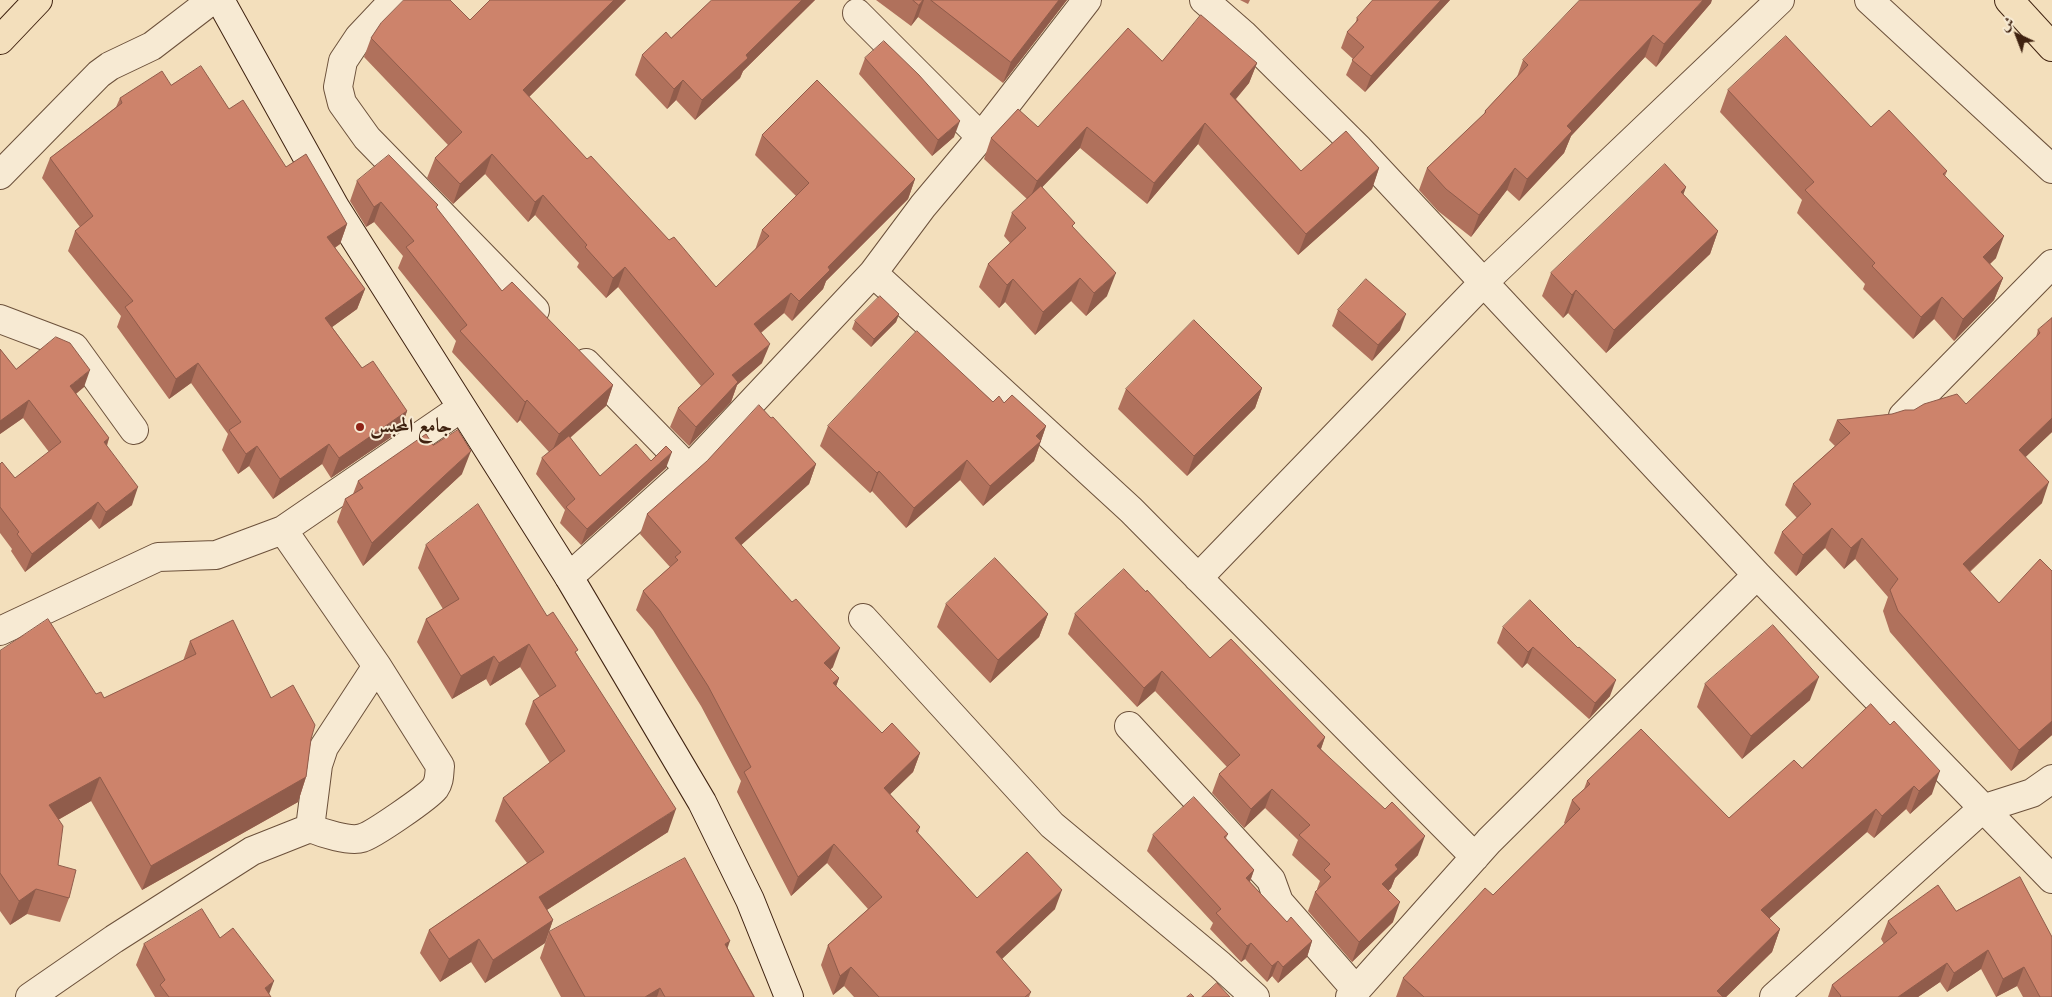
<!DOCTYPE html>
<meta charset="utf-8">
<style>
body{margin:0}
#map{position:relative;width:2052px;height:997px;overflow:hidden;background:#f3dfbc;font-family:"Gentium Book Plus",Amiri,serif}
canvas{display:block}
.north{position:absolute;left:1992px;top:10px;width:50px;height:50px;-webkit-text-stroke:4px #f7ead3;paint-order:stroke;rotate:317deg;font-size:14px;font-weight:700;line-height:20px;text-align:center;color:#3f2210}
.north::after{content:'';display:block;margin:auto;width:18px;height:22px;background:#3f2210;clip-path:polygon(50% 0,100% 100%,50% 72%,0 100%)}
</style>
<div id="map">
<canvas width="2052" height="997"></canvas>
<div class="north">ش</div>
</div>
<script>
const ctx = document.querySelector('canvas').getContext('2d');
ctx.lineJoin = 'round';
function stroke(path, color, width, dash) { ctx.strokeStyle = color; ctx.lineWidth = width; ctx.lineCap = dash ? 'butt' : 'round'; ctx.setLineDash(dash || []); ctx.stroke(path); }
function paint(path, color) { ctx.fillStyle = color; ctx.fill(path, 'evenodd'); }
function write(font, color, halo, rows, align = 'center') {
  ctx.font = font + ' "Gentium Book Plus",Amiri,serif'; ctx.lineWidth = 4; ctx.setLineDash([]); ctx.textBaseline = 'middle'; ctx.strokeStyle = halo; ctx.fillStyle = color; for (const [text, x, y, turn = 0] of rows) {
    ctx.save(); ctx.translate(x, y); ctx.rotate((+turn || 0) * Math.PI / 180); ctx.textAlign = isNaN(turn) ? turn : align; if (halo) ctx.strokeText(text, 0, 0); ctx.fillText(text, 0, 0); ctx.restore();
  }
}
const street = new Path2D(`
 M394,0L359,37L343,61L338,87L342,103L367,138L535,310
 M1204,0L1243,34L1359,149L1757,575L2052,879
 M1869,0L2052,169
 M857,13L981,137
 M0,175L99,74L110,66L152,46L212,0
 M873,273L1131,510L1475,857
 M0,319L74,347L134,430
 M586,363L689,469
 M1903,416L2052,264
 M569,577L689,469L873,273L923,206L981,137L1087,0
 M1198,578L1484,282L1780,0
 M863,618L1052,825L1220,965L1255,997
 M0,631L158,557L216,555L283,530
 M1129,726L1271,880L1279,902L1356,990
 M310,828C322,833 350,842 362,838C373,835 428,797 435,788C440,781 439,774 440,766L377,666
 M30,997L114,939L252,851L310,828L318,765L324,747L377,666L283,530L461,408
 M1350,997L1489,841L1757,575
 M1774,997L1982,809L2032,793L2052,779`);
const secondary = new Path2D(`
 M220,0L335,207L569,577L702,802L750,900L789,997`);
const highway = new Path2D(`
 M2009,0L2052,47
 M0,40L38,0`);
stroke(street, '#6c513b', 30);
stroke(secondary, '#3f2210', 30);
stroke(highway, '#3f2210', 30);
stroke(street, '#f7ead3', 28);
stroke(secondary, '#f7ead3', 28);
stroke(highway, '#f3dfbc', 28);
paint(new Path2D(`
 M626,0L529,97L587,159L716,287L755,250L762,230L796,196L755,155L762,135L915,179L908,199L826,281L823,289L792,321L784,313L761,333L762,363L737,385L731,402L689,446L670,427L678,408L701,386L618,287L606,298L577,267L579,263L535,215L528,222L485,174L453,204L427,178L435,158L448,145L364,57L371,38L470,20Z
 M712,0H815L743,71L740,78L695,120L676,100L667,109L635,75L642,55L671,38Z
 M876,0H1067L1003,83L918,17L911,26Z
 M1240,0H1250L1248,4Z
 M1373,0H1450L1365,92L1346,75L1353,59L1341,48L1347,32L1355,24L1357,18Z
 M1711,3L1656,67L1645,57L1571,136L1564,153L1519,201L1507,190L1471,237L1438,211L1419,190L1427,168L1484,114L1485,111L1517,77L1523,60Z
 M865,58L954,137L932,156L859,74Z
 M1162,61L1257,63L1249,83L1236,99L1301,171L1379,168L1372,189L1298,255L1198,144L1147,204L1080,148L1042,187L1074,228L1107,296L1086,316L1071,301L1035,335L1005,302L999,308L979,287L988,264L1010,243L1004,236L1012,213L1027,199L984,159L991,138L1038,127Z
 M171,85L229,109L286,167L347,224L340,244L335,248L365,289L357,309L332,327L362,368L407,411L400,431L331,478L322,464L273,499L249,466L238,474L222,450L228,434L191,383L169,399L117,327L121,316L68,251L75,231L80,227L42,178L50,158L116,107L120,98Z
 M1728,90L1871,127L1947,171L1945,176L1996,258L1990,264L2003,278L1994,300L1954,341L1934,319L1913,339L1863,289L1865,284L1797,213L1802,200L1720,112Z
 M357,181L438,205L436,208L502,291L613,385L606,406L570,438L600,476L651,461L666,468L581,545L560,523L565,510L536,474L542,458L549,452L520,420L517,423L452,352L456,341L398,268L403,256L374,222L366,227L350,201Z
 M1686,187L1683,194L1718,231L1710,254L1606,353L1568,313L1563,318L1542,296L1551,273Z
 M1338,310L1400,330L1372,361L1332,326Z
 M899,314L896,322L871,347L852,329L855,321Z
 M2052,318V432L2025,457L2042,503L1970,572L1999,603L2052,571V735L2011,771L1890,632L1883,611L1888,597L1855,559L1844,569L1825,548L1796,576L1774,553L1782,532L1797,518L1785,505L1793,484L1835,446L1829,440L1837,420L1892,414L1914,410L1966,404L2036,337L2038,330Z
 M0,349L16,369L84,387L76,394L109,438L107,446L132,505L99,529L91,519L25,572L11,551L12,549L0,533V464L15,478L49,452L23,418L0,434Z
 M1262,388L1255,408L1187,476L1118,409L1126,389Z
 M993,402L1004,403L1046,426L1034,461L983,506L960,480L906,528L872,491L870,493L820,446L828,426Z
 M433,445L462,474L363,566L337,522L345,499L353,494L358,481Z
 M816,464L809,484L741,545L833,667L830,670L839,678L836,686L882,733L920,753L913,772L890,794L920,827L918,833L977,898L1055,909L1002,959L1031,992L1029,997H854L844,986L833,995L821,965L828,945L868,909L827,863L791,896L737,792L741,781L701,706L653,630L636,610L643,591L670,567L640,534L647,514Z
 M426,545L547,616L577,654L668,832L547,910L553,920L545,943L485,983L471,962L440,982L420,953L429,930L527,863L495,821L503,798L550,763L525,724L533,701L540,697L520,667L490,686L486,679L452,699L417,642L426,619L443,609L418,568Z
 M1146,592L1210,658L1325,737L1321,749L1418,855L1395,878L1391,888L1388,891L1393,922L1352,962L1308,911L1315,892L1317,890V889L1320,881L1292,855L1298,840L1265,808L1244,828L1212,793L1219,774L1227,767L1155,691L1137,707L1068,634L1075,614Z
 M946,604L1048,614L1039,637L990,683L937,627Z
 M1503,627L1610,696L1589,719L1527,663L1522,668L1497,643Z
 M190,641L271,698L311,739L306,777L298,802L142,890L91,801L58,820V865L69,898L60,922L27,914L10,925L0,911V651L104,698L183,661Z
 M1705,684L1810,700L1742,759L1697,707Z
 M1871,704L1932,794L1910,814L1906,809L1874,838L1867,832L1769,918L1780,929L1772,952L1726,997H1396L1403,978L1493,895L1565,824L1564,823L1572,800L1584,789L1587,781L1729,818L1802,768Z
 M1228,834L1226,838L1254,870L1250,882L1287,922L1312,941L1307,957L1278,983L1272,976L1267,982L1245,959L1241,962L1210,929L1213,923L1147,851L1153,835Z
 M2020,877L2052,997H2023L2017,986L1996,997L1981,969L1947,992L1940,982L1918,997H1828L1832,985L1884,944L1881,939L1888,921L1956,911Z
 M549,932L728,949L755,997H561L540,958Z
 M220,938L271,997H155L136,965L144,944Z`), '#b0715c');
paint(new Path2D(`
 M614,0H626L516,110L523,90Z
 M802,0H815L743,71L740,78L695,120L702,100L746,55Z
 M923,0H924L918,17L911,26L919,5Z
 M1059,0H1067L1003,83L1011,62Z
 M1441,0H1450L1365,92L1371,76Z
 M1703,0H1712L1711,3L1656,67L1664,44Z
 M1653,35L1645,57L1571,136L1564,153L1519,201L1527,179L1567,126Z
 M1257,63L1249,83L1223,114L1230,94Z
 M683,80L676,100L667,109L674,89Z
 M960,121L954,137L932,156L938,140Z
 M1205,123L1198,144L1147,204L1154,183Z
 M1087,127L1080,148L1029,201L1037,181Z
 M492,154L485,174L453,204L460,184Z
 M1379,168L1372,189L1298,255L1306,234Z
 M1515,168L1507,190L1471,237L1479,215Z
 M915,179L908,199L826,281L823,289L792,321L799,301L828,267Z
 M1686,187L1678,210L1681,192Z
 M543,195L535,215L528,222L535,202Z
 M381,202L374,222L366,227L374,207Z
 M347,224L340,244L320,257L327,237Z
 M1718,231L1710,254L1606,353L1614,330Z
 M2004,236L1996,258L1974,279L1983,257Z
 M625,267L618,287L606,298L613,278Z
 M1116,273L1107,296L1086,316L1094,293Z
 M1080,278L1071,301L1035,335L1043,312Z
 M2003,278L1994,300L1954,341L1963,319Z
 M1013,279L1005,302L999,308L1007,285Z
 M365,289L357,309L317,338L325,318Z
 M1576,290L1568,313L1563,318L1572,295Z
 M791,293L784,313L747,344L754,324Z
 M1942,297L1934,319L1913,339L1921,317Z
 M899,314L896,322L871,347L874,339Z
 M1406,314L1400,330L1372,361L1378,345Z
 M770,344L762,363L737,385L731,402L689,446L696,427L732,375Z
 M198,363L191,383L169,399L176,379Z
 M90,370L84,387L64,403L70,386Z
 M613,385L606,406L551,454L559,434Z
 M1262,388L1255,408L1187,476L1194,456Z
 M29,400L23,418L0,434V421Z
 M527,400L520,420L517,423L525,402Z
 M407,411L400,431L331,478L339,458Z
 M2052,418V432L2011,471L2019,450Z
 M1046,426L1034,461L983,506L990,486L1036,436Z
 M109,438L103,455L104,442Z
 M329,444L322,464L273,499L280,479Z
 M257,446L249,466L238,474L246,454Z
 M471,451L462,474L363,566L372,543Z
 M672,452L666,468L581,545L587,529Z
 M967,460L960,480L906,528L914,508Z
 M816,464L809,484L728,557L735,538Z
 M879,471L872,491L870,493L877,473Z
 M2049,482L2042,503L1955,585L1963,564Z
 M138,487L132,505L99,529L106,512Z
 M98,502L91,519L25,572L32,554Z
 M1832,528L1825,548L1796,576L1803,555Z
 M1862,538L1855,559L1844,569L1851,548Z
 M1048,614L1039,637L990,683L998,660Z
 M529,644L520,667L490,686L499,663Z
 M1533,647L1527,663L1522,668L1528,652Z
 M840,648L833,667L817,682L824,663Z
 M494,656L486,679L452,699L461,676Z
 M1162,671L1155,691L1137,707L1144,688Z
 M1819,677L1810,700L1742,759L1751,736Z
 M839,678L832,698L833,683Z
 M1616,680L1610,696L1589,719L1595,703Z
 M2052,721V735L2011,771L2019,750Z
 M1325,737L1318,757L1317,746Z
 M920,753L913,772L877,807L884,788Z
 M1940,771L1932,794L1910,814L1919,791Z
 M100,777L91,801L40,830L49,805Z
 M306,777L298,802L142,890L151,866Z
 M1914,786L1906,809L1874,838L1882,816Z
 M1272,789L1265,808L1244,828L1251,809Z
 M676,809L668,832L531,920L539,897Z
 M1876,809L1867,832L1753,933L1761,910Z
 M1425,836L1418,855L1395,878L1391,888L1375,904L1382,884L1395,865Z
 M834,844L827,863L791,896L798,877Z
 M1254,870L1248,886L1246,878Z
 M36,889L27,914L10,925L19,901Z
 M1062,890L1055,909L989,971L996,952Z
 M1400,902L1393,922L1352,962L1359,942Z
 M553,920L545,943L485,983L493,960Z
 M1780,929L1772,952L1726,997H1715L1717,991Z
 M479,939L471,962L440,982L449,959Z
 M730,941L721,967L725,944Z
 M1312,941L1307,957L1278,983L1283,967Z
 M1251,943L1245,959L1241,962L1247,946Z
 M1988,950L1981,969L1947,992L1954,973Z
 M1278,961L1272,976L1267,982L1272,966Z
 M1947,963L1940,982L1918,997H1898Z
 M851,967L844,986L833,995L840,976Z
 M2024,967L2017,986L1996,997L2003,979Z
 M274,981L268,997L265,988Z
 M660,988L657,997H645Z`), '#905c4b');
const building = new Path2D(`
 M404,0H450L470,20L490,0H614L523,90L587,159L591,156L669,240L674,237L716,287L769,236L762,230L809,183L762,135L817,80L915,179L828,267L830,270L799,301L791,293L754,324L770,344L732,375L738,382L696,427L678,408L714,374L625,267L613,278L585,247L587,245L543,195L535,202L492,154L460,184L435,158L462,132L371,38L381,23Z
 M712,0H802L746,55L748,58L702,100L683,80L674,89L642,55L666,32L671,38Z
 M913,0H923L919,5Z
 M931,0H1059L1011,62Z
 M1373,0H1441L1371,76L1352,60L1364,47L1347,32L1358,20L1357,18Z
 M1580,0H1703L1664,44L1653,35L1567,126L1572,131L1527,179L1515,168L1479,215L1446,189L1427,168L1486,112L1485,111L1528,65L1523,60Z
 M1201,15L1257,63L1230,94L1301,171L1346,131L1379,168L1306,234L1205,123L1154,183L1087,127L1037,181L991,138L1018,109L1038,127L1128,28L1162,61Z
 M1786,36L1871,127L1889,110L1947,171L1943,174L2004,236L1983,257L2003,278L1963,319L1942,297L1921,317L1872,266L1875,263L1805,190L1814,182L1728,90Z
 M884,41L919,75L960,121L938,140L865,58Z
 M201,66L229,109L243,100L286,167L306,154L347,224L327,237L365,289L325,318L362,368L373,361L407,411L339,458L329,444L280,479L257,446L246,454L229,430L241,422L198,363L176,379L125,307L133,301L75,231L93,216L50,158L122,103L120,98L162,71L171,85Z
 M389,155L438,205L436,207L502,291L512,282L613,385L559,434L527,400L525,402L460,331L467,325L406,247L414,241L381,202L374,207L357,181Z
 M1665,164L1686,187L1681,192L1718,231L1614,330L1576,290L1572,295L1551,273Z
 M1041,186L1075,223L1072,226L1116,273L1094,293L1080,278L1043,312L1013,279L1007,285L988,264L1026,228L1012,213Z
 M1366,279L1406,314L1378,345L1338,310Z
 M880,296L899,314L874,339L855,321Z
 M2052,318V418L2019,450L2049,482L1963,564L1999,603L2040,559L2052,571V721L2019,750L1898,611L1890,590L1898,579L1862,538L1851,548L1832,528L1803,555L1782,532L1811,504L1793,484L1850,433L1837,420L1892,414L1905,410H1914L1924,404L1957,394L1966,404L2040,333L2038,330Z
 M1194,320L1262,388L1194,456L1126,389Z
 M917,331L993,402L999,396L1004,403L1012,395L1046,426L1036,436L1041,441L990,486L967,460L914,508L879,471L877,473L828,426Z
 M56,337L70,343L90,370L70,386L109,438L104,442L138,487L106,512L98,502L32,554L17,534L19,532L0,507V464L2,462L15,478L61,442L29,400L0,421V349L16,369Z
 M759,405L771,418L773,417L816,464L735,538L792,602L796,599L840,648L824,663L839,678L833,683L882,733L892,723L920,753L884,788L920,827L916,831L977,898L1027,852L1062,890L996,952L1031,992L1025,997H879L851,967L840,976L828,945L882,897L834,844L798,877L744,772L751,767L708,686L660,611L643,591L678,560L675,557L681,552L647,514L707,461Z
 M458,430L471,451L372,543L345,499L363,488L358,481L426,434L433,445Z
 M569,436L600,476L636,444L651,461L666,446L672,452L587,529L566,507L575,499L542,458Z
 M478,504L547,616L553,612L578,650L575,652L676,809L539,897L553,920L493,960L479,939L449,959L429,930L544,852L503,798L565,751L533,701L556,686L529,644L499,663L494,656L461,676L426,619L459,599L426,545Z
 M995,558L1048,614L998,660L946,604Z
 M1124,569L1146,592L1147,590L1210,658L1231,639L1325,737L1317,746L1385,809L1392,802L1425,836L1395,865L1398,869L1382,884L1400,902L1359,942L1315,892L1331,877L1324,870L1330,864L1299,835L1310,825L1272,789L1251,809L1219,774L1240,755L1162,671L1144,688L1075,614Z
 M1530,600L1578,648L1579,647L1616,680L1595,703L1533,647L1528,652L1503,627Z
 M48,619L96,694L101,692L104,698L196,654L190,641L233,620L271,698L293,685L315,725L311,739L306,777L151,866L100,777L49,805L63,826L58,865L76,870L69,898L36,889L19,901L0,873V651Z
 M1773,625L1819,677L1751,736L1705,684Z
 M1871,704L1890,725L1894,721L1940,771L1919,791L1914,786L1882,816L1876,809L1761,910L1780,929L1717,991L1723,997H1424L1403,978L1485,888L1493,895L1580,809L1572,800L1590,784L1587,781L1641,729L1729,818L1794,760L1802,768Z
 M1194,797L1228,834L1224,837L1254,870L1246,878L1287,922L1291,917L1312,941L1283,967L1278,961L1272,966L1251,943L1247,946L1216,913L1221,909L1153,835Z
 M685,858L730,941L725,944L754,997H665L660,988L645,997H585L549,932Z
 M2020,877L2052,937V997H2040L2024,967L2003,979L1988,950L1954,973L1947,963L1898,997H1840L1841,996L1832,985L1897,933L1888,921L1938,885L1956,911Z
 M202,909L220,938L233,928L274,981L265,988L271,997H169L160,985L165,980L144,944Z
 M1217,983L1230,997H1202Z
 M1191,994L1194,997H1187Z`);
paint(building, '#cd836b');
stroke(building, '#905c4b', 1);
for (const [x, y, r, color] of [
 [360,427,5,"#8f2418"]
]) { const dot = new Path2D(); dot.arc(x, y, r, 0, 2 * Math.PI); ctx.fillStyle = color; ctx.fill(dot); stroke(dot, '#f7ead3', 2); }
write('bold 20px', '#3f2210', '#f7ead3', [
 ["جامع المحبس",370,427]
], 'left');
</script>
